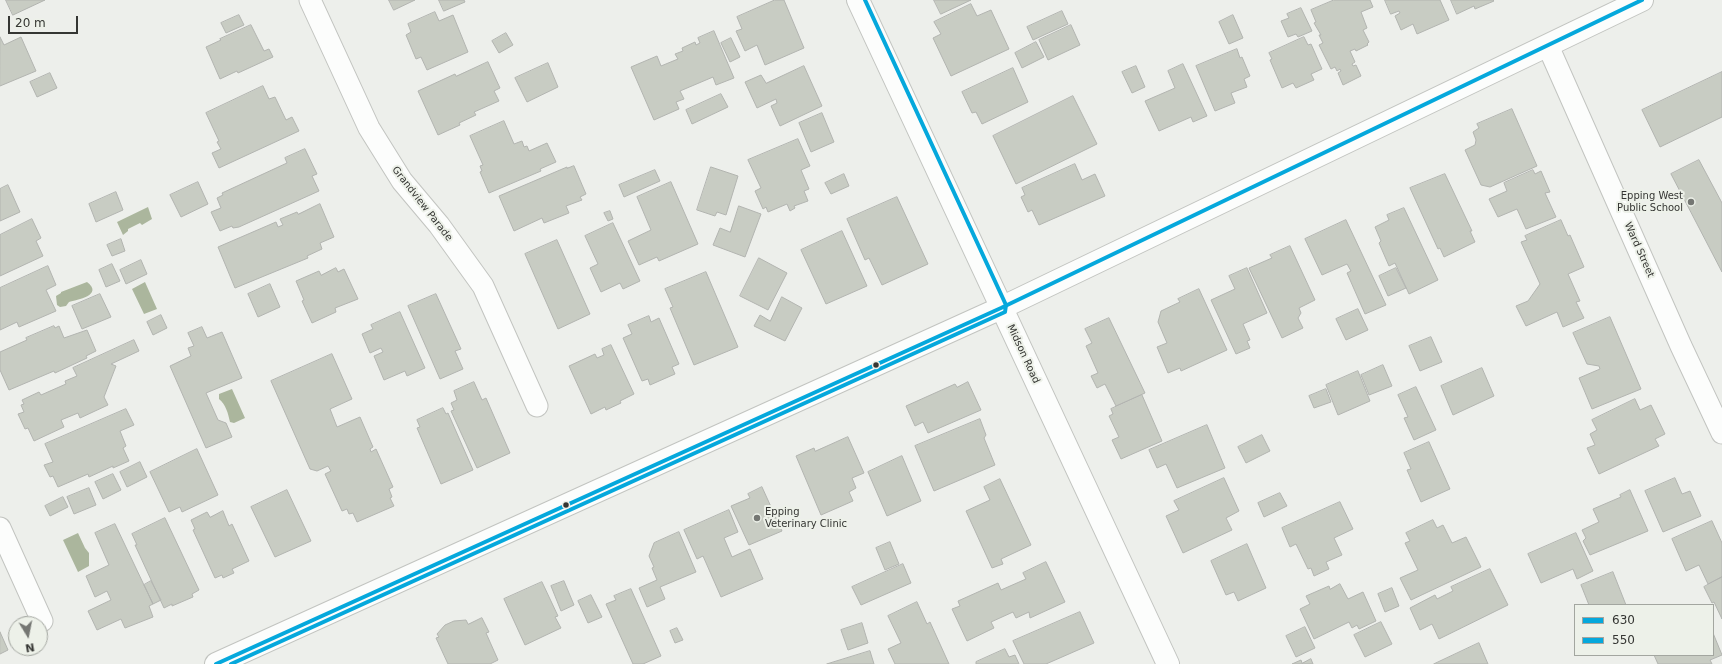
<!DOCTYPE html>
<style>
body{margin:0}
#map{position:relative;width:1722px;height:664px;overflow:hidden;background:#edefeb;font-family:"DejaVu Sans",sans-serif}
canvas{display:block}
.legend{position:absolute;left:1574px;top:604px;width:140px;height:52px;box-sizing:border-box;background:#edf1e9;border:1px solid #a3a6a0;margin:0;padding:5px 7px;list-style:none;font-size:12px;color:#353633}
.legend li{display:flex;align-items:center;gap:8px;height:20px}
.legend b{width:20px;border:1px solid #a3a6a0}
.north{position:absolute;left:8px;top:616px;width:40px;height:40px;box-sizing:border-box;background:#edf1e9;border:1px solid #a3a6a0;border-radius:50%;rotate:170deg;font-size:11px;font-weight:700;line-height:16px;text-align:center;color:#353633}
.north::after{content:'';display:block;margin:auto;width:14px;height:18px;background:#757773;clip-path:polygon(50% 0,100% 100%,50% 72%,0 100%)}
.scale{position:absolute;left:8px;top:16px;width:70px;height:18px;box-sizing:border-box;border:2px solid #353633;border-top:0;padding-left:5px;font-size:12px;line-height:14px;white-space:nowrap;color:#353633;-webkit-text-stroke:3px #edf1e9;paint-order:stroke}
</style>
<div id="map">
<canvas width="1722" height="664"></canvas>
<ul class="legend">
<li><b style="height:5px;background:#05a8dc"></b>630</li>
<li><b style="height:5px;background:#05a8dc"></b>550</li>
</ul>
<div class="north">N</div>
<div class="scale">20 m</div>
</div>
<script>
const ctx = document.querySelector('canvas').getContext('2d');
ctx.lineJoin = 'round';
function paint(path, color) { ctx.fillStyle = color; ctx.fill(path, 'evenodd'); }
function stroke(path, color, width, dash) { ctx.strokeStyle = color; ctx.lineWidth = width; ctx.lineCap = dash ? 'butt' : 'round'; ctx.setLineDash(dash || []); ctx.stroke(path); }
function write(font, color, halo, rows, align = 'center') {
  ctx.font = font + ' "DejaVu Sans",sans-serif'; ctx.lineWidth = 4; ctx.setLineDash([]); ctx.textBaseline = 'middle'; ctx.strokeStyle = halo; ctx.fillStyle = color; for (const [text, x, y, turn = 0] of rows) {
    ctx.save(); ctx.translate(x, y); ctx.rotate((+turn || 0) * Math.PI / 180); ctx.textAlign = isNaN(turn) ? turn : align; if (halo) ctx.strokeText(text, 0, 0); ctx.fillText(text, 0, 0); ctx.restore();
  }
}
paint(new Path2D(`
 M148,207L152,219L142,225L140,223L128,229V231L123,235L117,222Z
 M87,282C104,295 77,300 69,302L66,306L60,307L57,305L56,296L61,293V292Z
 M145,282L157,309L144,314L132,289Z
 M232,389L245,418L234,423L230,422C228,413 226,405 219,399V394Z
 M78,533L85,548L89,553V566L78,572L63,540Z`), '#abb69d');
const building = new Path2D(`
 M6,0H45L13,15Z
 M389,0H415L394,10Z
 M439,0H464L465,2L444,11Z
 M775,0H784L804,48L765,65L757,45L745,51L736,31L742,29L737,17Z
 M934,0H971L941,14Z
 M1334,0H1370L1373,7L1361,12L1367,28L1363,30L1369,42L1367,44L1368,45L1356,51L1355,49L1350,51L1355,62L1352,64L1353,66L1356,65L1361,76L1343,85L1338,73L1341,71L1340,69L1337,71L1335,67L1331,69L1319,45L1323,43L1319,35H1321L1314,23L1316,22L1311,10Z
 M1385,0H1440L1449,20L1417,34L1413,24L1401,30L1395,16L1400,13L1399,11L1391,14Z
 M1451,0H1493L1494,1L1475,9L1474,6L1457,14Z
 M971,4L977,16L991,10L1009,49L951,76L933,38L941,34L934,22Z
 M1301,8L1312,31L1298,37L1296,34L1288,37L1281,21L1289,18L1287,14Z
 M1062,11L1068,24L1033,40L1027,27Z
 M435,12L439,21L453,15L468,52L427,70L421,57L416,59L406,35L411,32L408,24Z
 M239,15L244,25L226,33L221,23Z
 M1233,15L1243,38L1229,44L1219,22Z
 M251,25L264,51L269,49L273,57L238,73L237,71L220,79L206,47L221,40L220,39Z
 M1071,25L1080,45L1048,60L1039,40Z
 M714,31L734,78L716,85L713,77L680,91L684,99L676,102L679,109L654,120L631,67L657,56L661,66L678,59L675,54L683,51L682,48L695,42L696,45L700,43L698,38Z
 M506,33L513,45L499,53L492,41Z
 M0,37L4,45L21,37L36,71L0,86Z
 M1304,37L1308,45L1311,44L1322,69L1311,74L1314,80L1296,88L1293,83L1282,88L1270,60L1272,59L1269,53Z
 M731,38L740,57L730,62L721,43Z
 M1036,42L1044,57L1022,68L1015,53Z
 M1237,49L1240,58L1242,57L1250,76L1244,79L1247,87L1231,93L1235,103L1215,111L1196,66Z
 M488,62L500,88L494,91L499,101L474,112L476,115L459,123L460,125L438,135L418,91L455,74L456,76Z
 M548,63L558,87L527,102L515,78Z
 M1183,64L1207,116L1193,122L1191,117L1159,131L1145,101L1175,88L1168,71Z
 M804,66L822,106L780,126L771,106L777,103L776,99L757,108L745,82L761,75L766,83Z
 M1136,66L1145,87L1132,93L1122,72Z
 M1013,68L1028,102L982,124L976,112L972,113L962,92Z
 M1722,72V117L1660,147L1642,110Z
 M50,73L57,88L37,97L30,82Z
 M263,86L269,99L275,97L286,120L292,117L299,131L219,168L212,153L221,149L217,142L219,141L206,113Z
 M721,94L728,107L692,124L686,110Z
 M1073,96L1097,144L1016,184L993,136Z
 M1512,109L1537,166L1490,187L1481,185L1465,150L1475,145L1476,140L1473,132L1479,128L1477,124Z
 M822,113L834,142L811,152L799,123Z
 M504,121L514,144L522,141L524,147L527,146L529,151L547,143L556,162L540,169L541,171L489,193L480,172L482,171L480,166L483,165L470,136Z
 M798,139L810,166L801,170L809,189L804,191L808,201L794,206L795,208L790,211L787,204L768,212L766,207L763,209L755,191L761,188L748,160Z
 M305,149L317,174L312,176L319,191L239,227L233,228L232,226L220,231L211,212L221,208L217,198L223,195L222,193L287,163L285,158Z
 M1699,160L1722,203V272L1671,174Z
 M1075,164L1082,180L1095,174L1105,196L1039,225L1032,210L1028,212L1021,197L1025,195L1022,188Z
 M574,166L586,194L580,197L582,200L566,206L569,213L544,223L542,218L514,231L499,196L567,167V168Z
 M711,167L738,176L726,215L717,212L715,216L697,210Z
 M655,170L660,181L624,197L619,185Z
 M1533,170L1535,174L1541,171L1550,192L1545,193L1556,217L1526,229L1517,209L1498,217L1489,199L1507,191L1504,183Z
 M844,174L849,186L831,194L825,183Z
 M1445,174L1472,231H1470L1475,242L1444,257L1440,248L1438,249L1410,188Z
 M198,182L208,204L181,217L170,195Z
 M671,182L698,244L659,261L657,257L639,265L628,241L651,230L637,197Z
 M8,185L20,212L0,221V189Z
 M116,192L123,210L96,222L89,204Z
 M897,197L928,264L882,285L869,258L865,260L847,219Z
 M320,204L334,237L320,243L322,249L307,256L308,258L235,288L218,247L276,222L278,227L283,225L280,219L297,212L298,214Z
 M739,206L761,214L745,257L713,245L720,228L730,232Z
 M1404,208L1438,280L1409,294L1395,263L1389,266L1379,243L1381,241L1375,227L1389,220L1387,215Z
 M610,211L613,219L608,221L604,213Z
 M32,219L41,238L36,241L43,256L0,276V235Z
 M1346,220L1386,305L1365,314L1347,273L1351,271L1347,264L1322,275L1305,239Z
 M1561,220L1568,236L1570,235L1584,267L1568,274L1580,301L1576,302L1584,318L1563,327L1557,312L1526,326L1516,306L1528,301L1540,284L1521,242L1527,240L1525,236Z
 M613,223L640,281L623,289L620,283L601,292L590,268L598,264L585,236Z
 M842,231L867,286L826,304L801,250Z
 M121,239L125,251L112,256L107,245Z
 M557,240L590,314L558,329L525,254Z
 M1290,246L1315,300L1299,308L1301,313L1298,318L1303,328L1282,338L1249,268L1272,258L1270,255Z
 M759,258L787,273L768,310L740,296Z
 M141,260L147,274L126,284L120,270Z
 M112,264L120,281L106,287L99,270Z
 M48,266L56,285L46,290L56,311L19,327L17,322L0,330V288Z
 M336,268L338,272L344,269L358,299L335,308L336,312L312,323L302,301L304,300L296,281L319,271L321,275Z
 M1247,268L1267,313L1243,324L1250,340L1247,341L1250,348L1236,354L1211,300L1235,289L1229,276Z
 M1396,268L1406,288L1388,296L1379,276Z
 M706,272L738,347L694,365L670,308L673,307L665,289Z
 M270,284L280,307L258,317L248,294Z
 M1199,289L1227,350L1181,371L1180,368L1168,373L1157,347L1167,343L1158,322L1161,311L1180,302L1178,299Z
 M100,294L111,317L82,329L72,306Z
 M436,294L461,349L455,351L463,369L440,379L408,306Z
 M782,297L802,308L785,341L754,326L760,315L770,321Z
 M1358,309L1368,330L1346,340L1336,319Z
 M400,312L425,368L407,376L405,371L384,380L374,356L383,352L381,348L370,353L362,334L373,329L371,325Z
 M161,315L167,328L153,335L147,322Z
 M649,316L651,322L659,318L679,364L672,367L675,374L650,385L648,379L642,381L623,338L632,334L628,325Z
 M1610,317L1641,389L1592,409L1579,378L1600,369L1599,366L1587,364L1573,333Z
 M1109,318L1145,393L1116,406L1105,384L1097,388L1091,376L1098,373L1086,346L1092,343L1085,329Z
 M54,326L55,328L59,326L64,338L87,330L96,351L86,356L87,358L55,373L54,371L9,390L0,370V352L27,340L26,338Z
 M202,327L207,338L222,332L242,378L206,393L218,420L226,423L232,437L206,448L170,366L191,356L188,348L194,346L188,333Z
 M1431,337L1442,362L1420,371L1409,346Z
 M134,340L139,351L111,364L116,366L104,397L108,405L80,418L78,413L61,420L64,427L34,441L28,428L25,429L18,414L24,412L21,405L24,404L22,400L39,392L41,395L66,384L65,381L77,376L73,368Z
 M611,345L634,394L620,401L621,403L606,410L605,407L591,414L569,366L595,354L597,358L604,355L602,349Z
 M332,354L352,399L330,409L337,427L360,417L373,447L370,449L371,452L376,449L393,487L389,489L392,497L390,498L394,506L357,522L353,513L349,514L347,509L342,511L325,474L331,471L328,466L317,471L310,469L271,381Z
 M1383,365L1392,386L1369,395L1361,375Z
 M1482,368L1494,396L1453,415L1441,386Z
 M1358,371L1370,401L1338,415L1326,385Z
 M474,382L482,400L486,398L510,453L477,468L451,411L454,410L451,403L457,400L454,391Z
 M968,382L981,410L928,433L923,422L915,426L906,406L955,384L957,387Z
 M1416,387L1436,430L1414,440L1404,418L1408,417L1398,395Z
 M1326,389L1331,402L1314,408L1309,396Z
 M1142,395L1162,441L1121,459L1112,440L1119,437L1109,416L1113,414L1111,409Z
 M1635,399L1640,410L1651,405L1665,434L1655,439L1659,446L1599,474L1587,448L1595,445L1590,434L1597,430L1592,420Z
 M443,408L446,414L448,413L473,470L441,484L417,428L420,427L417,420Z
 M126,409L134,425L120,431L126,446L123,448L129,461L113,468V466L89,477L88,474L58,487L53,476L50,477L44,465L53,462L45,444Z
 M980,419L986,435L984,438L995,465L934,491L915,446Z
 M1207,425L1225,468L1177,488L1166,464L1157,468L1149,450Z
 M1262,435L1270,451L1246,463L1238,447Z
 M848,437L864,473L852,478L856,488L849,492L853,501L821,515L796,456L814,448L815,451Z
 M1429,442L1450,489L1421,502L1407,470L1411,469L1404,453Z
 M197,449L218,495L182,512L180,507L169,512L150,472Z
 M902,456L921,501L887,516L868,472Z
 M140,462L147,477L127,487L120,472Z
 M113,474L121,490L103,499L95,482Z
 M1224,478L1239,511L1226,518L1232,530L1183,553L1166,516L1179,510L1174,501Z
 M1675,478L1682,494L1690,491L1701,516L1663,532L1645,491Z
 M1000,479L1031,545L1001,559L1003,564L992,568L966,511L990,500L984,487Z
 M762,487L782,531L749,545L731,506L750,498L748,494Z
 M89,488L96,505L74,514L67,497Z
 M287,490L311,541L275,557L251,507Z
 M1630,490L1648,531L1590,555L1583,541L1586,538L1582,530L1599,522L1593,509L1621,497L1620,495Z
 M1280,493L1287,506L1264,517L1258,503Z
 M63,497L68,507L50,516L45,506Z
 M1340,502L1353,529L1334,538L1342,555L1326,562L1329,569L1314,576L1311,568L1308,569L1296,544L1290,547L1282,528Z
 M729,510L738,532L724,538L732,557L750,549L763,579L721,597L703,556L697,559L684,530Z
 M223,511L229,526L232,524L249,561L232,569L234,573L223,578L222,575L215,578L193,530L195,529L191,520L207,512L210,517Z
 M165,518L199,590L192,594L193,597L172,606V604L164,608L135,545H137L132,534Z
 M1433,520L1437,528L1443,525L1452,543L1466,537L1481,567L1411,600L1400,578L1418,570L1405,543L1410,541L1406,533Z
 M1712,521L1722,543V577L1708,584L1699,565L1686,571L1672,539Z
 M115,524L153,604L149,606L153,617L125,628L121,619L97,630L88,611L111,600L107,591L95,597L86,576L109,565L95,533Z
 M679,532L696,572L660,587L665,599L647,607L639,588L657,580L652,568L654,567L649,556L654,543Z
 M1576,533L1593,571L1577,579L1573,569L1541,583L1528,554Z
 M890,542L899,564L885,570L876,548Z
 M1247,544L1266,588L1238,601L1234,592L1226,595L1211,561Z
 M1046,562L1065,602L1030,618L1029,612L1016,618L1013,612L991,622L994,628L967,641L952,609L960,606L958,601L998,583L1001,590L1026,579L1023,573Z
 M903,564L911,583L861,605L852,587Z
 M1490,569L1508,605L1439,639L1432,624L1420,630L1410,608L1435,595L1437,599L1453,591L1451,587Z
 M1613,572L1626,605H1589L1581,585Z
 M1722,577V619L1714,602L1712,603L1704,587Z
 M151,581L161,600L153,604L144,585Z
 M564,581L574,605L561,611L551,586Z
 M542,582L558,616L555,617L561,628L525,645L504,599Z
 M1340,584L1348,599L1363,592L1376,621L1359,629L1357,625L1352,628L1349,622L1314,639L1300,609L1310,604L1306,596L1329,586L1330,589Z
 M1392,588L1399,606L1385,612L1378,594Z
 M631,589L661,656L643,664H633L606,604L616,600L614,596Z
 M591,595L602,617L588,623L578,601Z
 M917,602L927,624L930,622L949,664H895L888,649L901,643L888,616Z
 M1080,612L1094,643L1046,664H1024L1013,641Z
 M482,618L489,632L486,633L498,660L490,664H448L436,638L439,637L437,634L445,625L454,621L466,620L468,624Z
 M1381,622L1392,644L1365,657L1354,635Z
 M862,623L868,643L848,650L841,630Z
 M1305,627L1315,648L1296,657L1286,636Z
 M677,628L683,640L675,643L670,631Z
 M0,632L8,650L0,654Z
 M1713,633L1722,655L1710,660L1712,664H1658L1654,655H1713Z
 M1479,643L1488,664H1434Z
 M1005,649L1009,657L1015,655L1019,664H976V662Z
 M870,651L874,664H827Z
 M1311,659L1313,664H1292L1301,660L1302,663Z`);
paint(building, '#c8ccc3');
stroke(building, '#b2b4b0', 1);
const street = new Path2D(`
 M310,0L369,128L402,181L439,225L483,286L537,406
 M1548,46L1681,346L1722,433
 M0,528L42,621`);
const secondary = new Path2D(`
 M858,0L1168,664`);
const primary = new Path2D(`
 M216,664L1001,308L1642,0`);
stroke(street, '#c2c4c0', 23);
stroke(secondary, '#c2c4c0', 24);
stroke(primary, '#c2c4c0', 24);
stroke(street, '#fcfdfc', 21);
stroke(secondary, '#fcfdfc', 22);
stroke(primary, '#fcfdfc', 22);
stroke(new Path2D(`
 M216,664L1001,308L1642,0`), '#05a8dc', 4);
stroke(new Path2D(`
 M231,664L1005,312L1006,305L865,0`), '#05a8dc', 4);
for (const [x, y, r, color] of [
 [1691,202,4,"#757773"],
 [876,365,3.5,"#353633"],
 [566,505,3.5,"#353633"],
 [757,518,4,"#757773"]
]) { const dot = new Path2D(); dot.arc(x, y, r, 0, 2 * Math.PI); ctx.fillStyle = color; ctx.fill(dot); stroke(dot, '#edf1e9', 1.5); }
write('10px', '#353633', '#edf1e9', [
 ["Epping West",1683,196],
 ["Public School",1683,208],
 ["Epping",765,512,"left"],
 ["Veterinary Clinic",765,524,"left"]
], 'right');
write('10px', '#353633', '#edf1e9', [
 ["Grandview Parade",422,204,52],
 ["Ward Street",1639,250,66],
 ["Midson Road",1023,354,65]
]);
</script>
